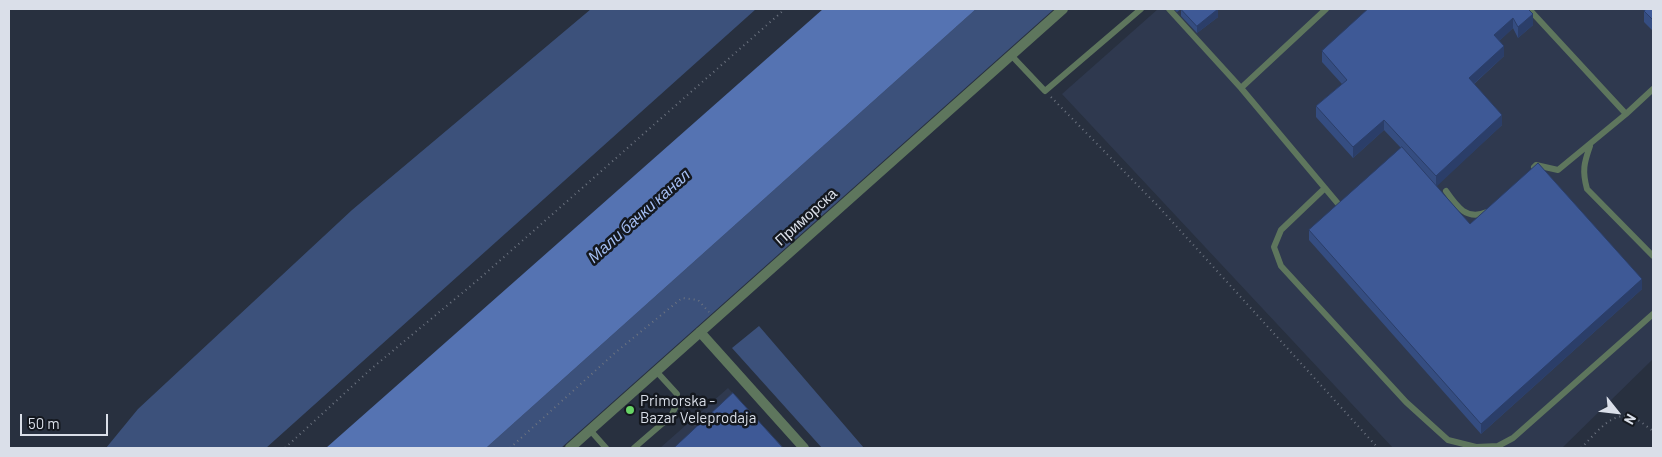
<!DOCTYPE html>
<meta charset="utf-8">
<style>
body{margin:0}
#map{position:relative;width:1662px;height:457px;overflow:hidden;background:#28303f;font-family:Barlow,sans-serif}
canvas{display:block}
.frame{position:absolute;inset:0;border:10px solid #dadfe9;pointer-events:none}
.north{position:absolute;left:1592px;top:387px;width:50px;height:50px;-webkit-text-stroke:4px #14181f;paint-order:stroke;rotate:119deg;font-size:14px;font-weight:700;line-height:20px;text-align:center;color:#dadfe9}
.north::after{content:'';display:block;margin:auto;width:18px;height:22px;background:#dadfe9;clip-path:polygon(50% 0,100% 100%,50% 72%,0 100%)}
.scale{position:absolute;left:20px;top:414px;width:88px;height:22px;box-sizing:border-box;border:2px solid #dadfe9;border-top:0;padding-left:6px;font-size:15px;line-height:18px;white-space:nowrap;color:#dadfe9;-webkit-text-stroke:4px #14181f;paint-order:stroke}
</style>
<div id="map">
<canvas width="1662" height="457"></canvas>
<div class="frame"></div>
<div class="north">N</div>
<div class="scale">50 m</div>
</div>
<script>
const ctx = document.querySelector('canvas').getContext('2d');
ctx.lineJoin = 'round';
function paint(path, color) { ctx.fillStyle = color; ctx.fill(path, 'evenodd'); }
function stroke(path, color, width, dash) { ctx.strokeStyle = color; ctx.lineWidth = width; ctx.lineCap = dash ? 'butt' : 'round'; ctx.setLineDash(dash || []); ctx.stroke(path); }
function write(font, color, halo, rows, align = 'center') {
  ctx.font = font + ' Barlow,sans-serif'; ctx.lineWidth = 5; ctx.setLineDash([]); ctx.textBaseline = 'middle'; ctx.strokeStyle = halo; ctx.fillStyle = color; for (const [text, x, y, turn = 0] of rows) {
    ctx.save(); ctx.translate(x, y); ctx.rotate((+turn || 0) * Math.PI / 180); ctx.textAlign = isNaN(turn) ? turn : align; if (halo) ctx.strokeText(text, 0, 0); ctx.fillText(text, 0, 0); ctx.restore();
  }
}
paint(new Path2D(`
 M1158,9H1653V359L1562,448H1393L1062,94Z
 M728,388L784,448H660Z`), '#2f394f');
paint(new Path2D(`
 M591,9H756L266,448H106L138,409L352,210Z
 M976,9H1054L561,448H486Z
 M759,326L864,448H822L732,348Z`), '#3c517b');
paint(new Path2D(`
 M823,9H976L486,448H326Z`), '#5573b2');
stroke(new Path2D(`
 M1051,97L1157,205L1378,448
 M285,448L371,369L479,279L785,9
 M510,448L616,352L682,298L698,300L709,312
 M1581,448C1595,435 1612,409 1633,418C1640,420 1647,427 1653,431`), '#6d7481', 2, [1, 4]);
stroke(new Path2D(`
 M1169,9L1241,88L1326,9
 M1529,9L1626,114L1558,170L1536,165L1534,167
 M1011,55L1045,91L1141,9
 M1241,88L1340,206
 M1626,114L1653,89
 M1590,146C1584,163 1582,171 1587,189L1653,256
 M1325,188L1281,230L1274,247L1281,266L1406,402L1448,440L1476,447L1498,446L1513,438L1653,314
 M1446,191C1457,207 1467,221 1487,212
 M590,430L606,448
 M634,448L671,416L677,404V394L656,371`), '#5e765d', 6);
stroke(new Path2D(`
 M700,332L804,448
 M570,448L1063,9`), '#5e765d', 10);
paint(new Path2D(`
 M1174,9H1217L1218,17L1197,33L1181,16V9L1177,12Z
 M1528,9L1533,25L1518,38L1513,28L1499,41L1504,56L1474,84L1502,125L1436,186L1470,224L1642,289L1481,434L1309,240V230L1401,148L1384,130L1353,158L1316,117V106L1342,84L1322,62V51Z
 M1653,9V31L1644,22V11Z`), '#354d81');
paint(new Path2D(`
 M1218,9V17L1197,33V26Z
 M1533,14V25L1518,38V27Z
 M1513,18V28L1494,46V35Z
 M1504,46V56L1469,88V78Z
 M1502,115V125L1436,187V176Z
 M1384,120V130L1353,158V147Z
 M1642,279V289L1481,434V424Z`), '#2b3e69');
const building = new Path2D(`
 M1181,9H1218L1197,26Z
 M1368,9H1528L1533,14L1518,27L1513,18L1494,35L1504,46L1469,78L1502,115L1436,176L1384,120L1353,147L1316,106L1347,80L1322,51Z
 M1647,9H1653V20L1644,11Z
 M1402,147L1470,224L1538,163L1642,279L1481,424L1309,230Z
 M733,393L783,448H674Z`);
paint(building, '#3e5996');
stroke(building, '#2b3e69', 1);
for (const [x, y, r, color] of [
 [630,410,5,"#67d465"]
]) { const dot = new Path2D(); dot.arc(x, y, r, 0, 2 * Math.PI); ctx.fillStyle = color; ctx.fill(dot); stroke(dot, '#14181f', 2); }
write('15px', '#dadfe9', '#14181f', [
 ["Приморска",806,217,-42]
]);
write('15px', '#dadfe9', '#14181f', [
 ["Primorska -",640,401],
 ["Bazar Veleprodaja",640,418]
], 'left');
write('italic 16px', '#a4bef3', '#14181f', [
 ["Мали бачки канал",639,216,-42]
]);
</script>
